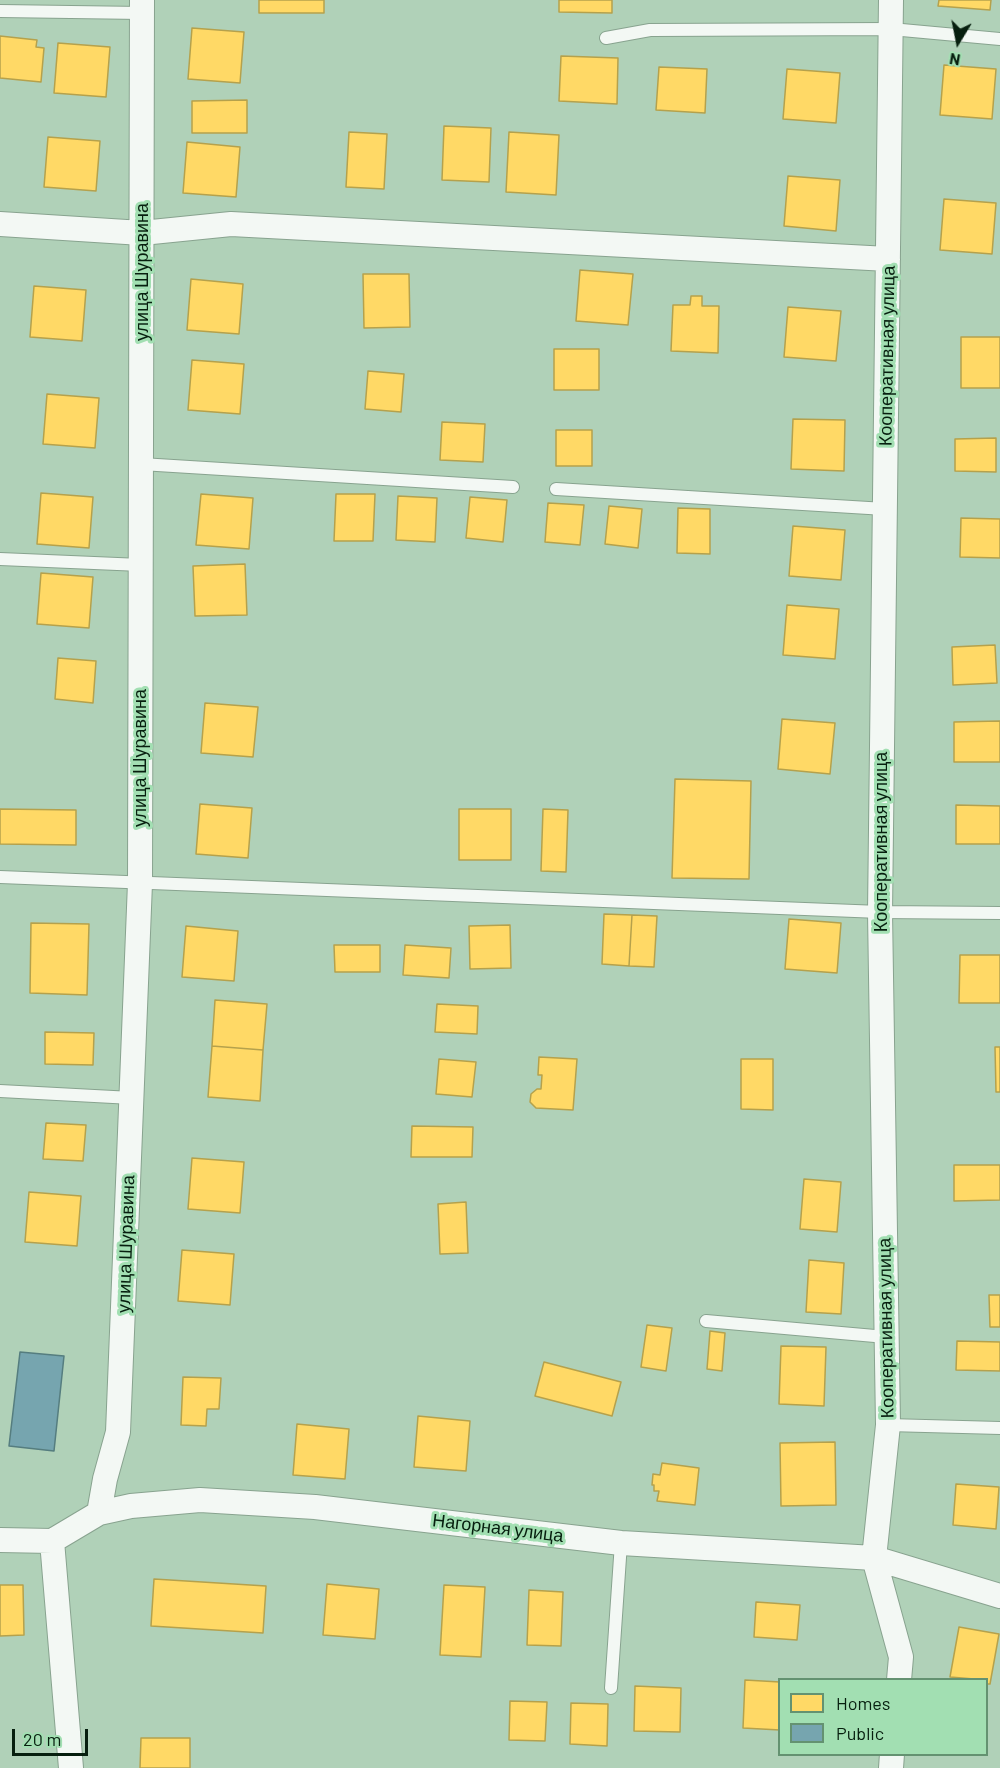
<!DOCTYPE html>
<meta charset="utf-8">
<style>
body{margin:0}
#map{position:relative;width:1000px;height:1768px;overflow:hidden;background:#b0d1b8;font-family:Barlow,sans-serif}
canvas{display:block}
.legend{position:absolute;left:778px;top:1678px;width:210px;height:78px;box-sizing:border-box;background:#a2dfb2;border:2px solid #649271;margin:0;padding:8px 10px;list-style:none;font-size:18px;color:#071f0f}
.legend li{display:flex;align-items:center;gap:12px;height:30px}
.legend b{width:30px;border:2px solid #649271}
.north{position:absolute;left:928px;top:12px;width:60px;height:60px;-webkit-text-stroke:4px #a2dfb2;paint-order:stroke;rotate:190deg;font-size:16px;font-weight:700;line-height:24px;text-align:center;color:#071f0f}
.north::after{content:'';display:block;margin:auto;width:21px;height:27px;background:#071f0f;clip-path:polygon(50% 0,100% 100%,50% 72%,0 100%)}
.scale{position:absolute;left:12px;top:1729px;width:76px;height:27px;box-sizing:border-box;border:3px solid #071f0f;border-top:0;padding-left:8px;font-size:18px;line-height:21px;white-space:nowrap;color:#071f0f;-webkit-text-stroke:4px #a2dfb2;paint-order:stroke}
</style>
<div id="map">
<canvas width="1000" height="1768"></canvas>
<ul class="legend">
<li><b style="height:16px;background:#ffd966"></b>Homes</li>
<li><b style="height:16px;background:#76a5af"></b>Public</li>
</ul>
<div class="north">N</div>
<div class="scale">20 m</div>
</div>
<script>
const ctx = document.querySelector('canvas').getContext('2d');
ctx.lineJoin = 'round';
function paint(path, color) { ctx.fillStyle = color; ctx.fill(path, 'evenodd'); }
function stroke(path, color, width, dash) { ctx.strokeStyle = color; ctx.lineWidth = width; ctx.lineCap = dash ? 'butt' : 'round'; ctx.setLineDash(dash || []); ctx.stroke(path); }
function write(font, color, halo, rows, align = 'center') {
  ctx.font = font + ' Barlow,sans-serif'; ctx.lineWidth = 6; ctx.setLineDash([]); ctx.textBaseline = 'middle'; ctx.strokeStyle = halo; ctx.fillStyle = color; for (const [text, x, y, turn = 0] of rows) {
    ctx.save(); ctx.translate(x, y); ctx.rotate((+turn || 0) * Math.PI / 180); ctx.textAlign = isNaN(turn) ? turn : align; if (halo) ctx.strokeText(text, 0, 0); ctx.fillText(text, 0, 0); ctx.restore();
  }
}
const homes = new Path2D(`
 M259,0H324V13H259Z
 M559,0H612V13L559,12Z
 M939,0H991L990,10L938,6Z
 M192,28L244,32L240,83L188,79Z
 M0,36L37,40L36,47L44,48L41,82L0,78Z
 M58,43L110,47L106,97L54,93Z
 M561,56L618,58L617,104L559,101Z
 M944,65L996,69L992,119L940,115Z
 M659,67L707,69L705,113L656,110Z
 M787,69L840,73L836,123L783,119Z
 M247,100V133H192V101Z
 M444,126L491,128L489,182L442,180Z
 M349,132L387,134L384,189L346,187Z
 M509,132L559,135L556,195L506,192Z
 M48,137L100,141L96,191L44,187Z
 M187,142L240,147L236,197L183,193Z
 M788,176L840,180L836,231L784,226Z
 M944,199L996,203L992,254L940,250Z
 M580,270L633,274L628,325L576,321Z
 M363,274H409L410,327L364,328Z
 M191,279L243,284L239,334L187,330Z
 M34,286L86,290L82,341L30,337Z
 M691,296H702V306H719L718,353L671,351L673,305H690Z
 M788,307L841,311L836,361L784,357Z
 M961,337H1000V388H961Z
 M554,349H599V390H554Z
 M192,360L244,364L240,414L188,410Z
 M368,371L404,374L401,412L365,409Z
 M47,394L99,398L95,448L43,444Z
 M793,419L845,420L844,471L791,469Z
 M442,422L485,424L483,462L440,460Z
 M556,430H592V466H556Z
 M996,438V472L955,471V439Z
 M41,493L93,497L89,548L37,544Z
 M201,494L253,498L249,549L196,545Z
 M336,494H375L373,541H334Z
 M398,496L437,498L435,542L396,540Z
 M470,497L507,500L503,542L466,538Z
 M548,503L584,505L580,545L545,542Z
 M609,506L642,509L638,548L605,544Z
 M678,508L710,509V554L677,553Z
 M961,518L1000,519V558L960,557Z
 M793,526L845,530L841,580L789,576Z
 M245,564L247,615L195,616L193,566Z
 M41,573L93,577L89,628L37,624Z
 M787,605L839,609L835,659L783,655Z
 M995,645L997,683L953,685L952,647Z
 M58,658L96,661L93,703L55,699Z
 M205,703L258,707L253,757L201,753Z
 M782,719L835,723L830,774L778,769Z
 M1000,721V762H954V722Z
 M675,779L751,781L749,879L672,878Z
 M200,804L252,808L248,858L196,854Z
 M956,805L1000,806V844H956Z
 M0,809L76,810V845L0,844Z
 M459,809H511V860H459Z
 M543,809L568,810L566,872L541,871Z
 M604,914L632,915L629,966L602,964Z
 M632,915L657,916L654,967L629,966Z
 M789,919L841,923L837,973L785,969Z
 M31,923L89,924L87,995L30,993Z
 M510,925L511,968L470,969L469,926Z
 M186,926L238,931L234,981L182,977Z
 M334,945H380V972H335Z
 M405,945L451,948L449,978L403,975Z
 M960,955H1000V1003H959Z
 M215,1000L267,1004L263,1050L212,1046Z
 M437,1004L478,1006L477,1034L435,1032Z
 M45,1032L94,1033L93,1065L45,1064Z
 M212,1046L263,1050L260,1101L208,1097Z
 M995,1047H1000V1092H996Z
 M539,1057L577,1059L573,1110L536,1108L530,1102L531,1094L537,1089H541L542,1075H538Z
 M439,1059L476,1062L472,1097L436,1094Z
 M741,1059H773V1110L741,1109Z
 M46,1123L86,1125L83,1161L43,1159Z
 M412,1126L473,1127L472,1157H411Z
 M192,1158L244,1162L240,1213L188,1209Z
 M954,1165H1000V1200L954,1201Z
 M804,1179L841,1182L837,1232L800,1229Z
 M29,1192L81,1196L77,1246L25,1242Z
 M466,1202L468,1253L440,1254L438,1204Z
 M182,1250L234,1254L230,1305L178,1301Z
 M809,1260L844,1263L841,1314L806,1312Z
 M989,1295H1000V1327H990Z
 M647,1325L672,1328L666,1371L641,1367Z
 M710,1331L725,1333L722,1371L707,1369Z
 M957,1341L1000,1342V1371L956,1370Z
 M781,1346L826,1347L824,1406L779,1404Z
 M544,1362L621,1382L612,1416L535,1396Z
 M183,1377L221,1378L219,1409H207L206,1426L181,1425Z
 M418,1416L470,1421L466,1471L414,1467Z
 M297,1424L349,1429L345,1479L293,1475Z
 M835,1442L836,1505L781,1506L780,1443Z
 M662,1463L699,1468L695,1505L657,1501L659,1491H654V1485H652L653,1474L660,1475Z
 M956,1484L999,1487L996,1529L953,1525Z
 M154,1579L266,1586L263,1633L151,1626Z
 M327,1584L379,1589L375,1639L323,1635Z
 M0,1585H23L24,1635L0,1636Z
 M444,1585L485,1587L481,1657L440,1655Z
 M529,1590L563,1592L561,1646L527,1645Z
 M756,1602L800,1605L797,1640L754,1637Z
 M959,1627L999,1634L990,1684H986V1680L950,1677Z
 M745,1680L780,1682V1730L743,1728Z
 M635,1686L681,1688L680,1732L634,1731Z
 M510,1701L547,1702L545,1741L509,1740Z
 M571,1703L608,1704L607,1746L570,1744Z
 M141,1738H190V1768H140Z`);
paint(homes, '#ffd966');
stroke(homes, '#b5a14c', 1.5);
const public = new Path2D(`
 M20,1352L64,1356L54,1451L9,1446Z`);
paint(public, '#76a5af');
stroke(public, '#557d7f', 1.5);
const service = new Path2D(`
 M0,11L142,13
 M606,38L650,30L891,29L1000,39
 M141,464L513,487
 M556,489L885,509
 M0,559L141,565
 M0,877L880,912L1000,913
 M0,1091L132,1098
 M706,1321L886,1337
 M888,1425L1000,1428
 M611,1688L621,1543`);
const minor = new Path2D(`
 M891,0L880,912L888,1425L874,1558L901,1657L899,1680
 M0,224L142,233L231,224L888,259
 M99,1513L105,1479L118,1432L140,883L142,0
 M0,1540L52,1541L99,1513L131,1506L200,1500L315,1507L621,1543L874,1558L1000,1596
 M52,1541L71,1768
 M891,1768L892,1754`);
stroke(service, '#88a38f', 14);
stroke(minor, '#88a38f', 26);
stroke(service, '#f3f8f4', 12);
stroke(minor, '#f3f8f4', 24);
write('18px', '#071f0f', '#a2dfb2', [
 ["улица Шуравина",142,272,-90],
 ["Кооперативная улица",887,356,-89],
 ["улица Шуравина",140,758,-90],
 ["Кооперативная улица",881,842,-90],
 ["улица Шуравина",126,1244,-88],
 ["Кооперативная улица",886,1328,-91],
 ["Нагорная улица",498,1528,7]
]);
</script>
